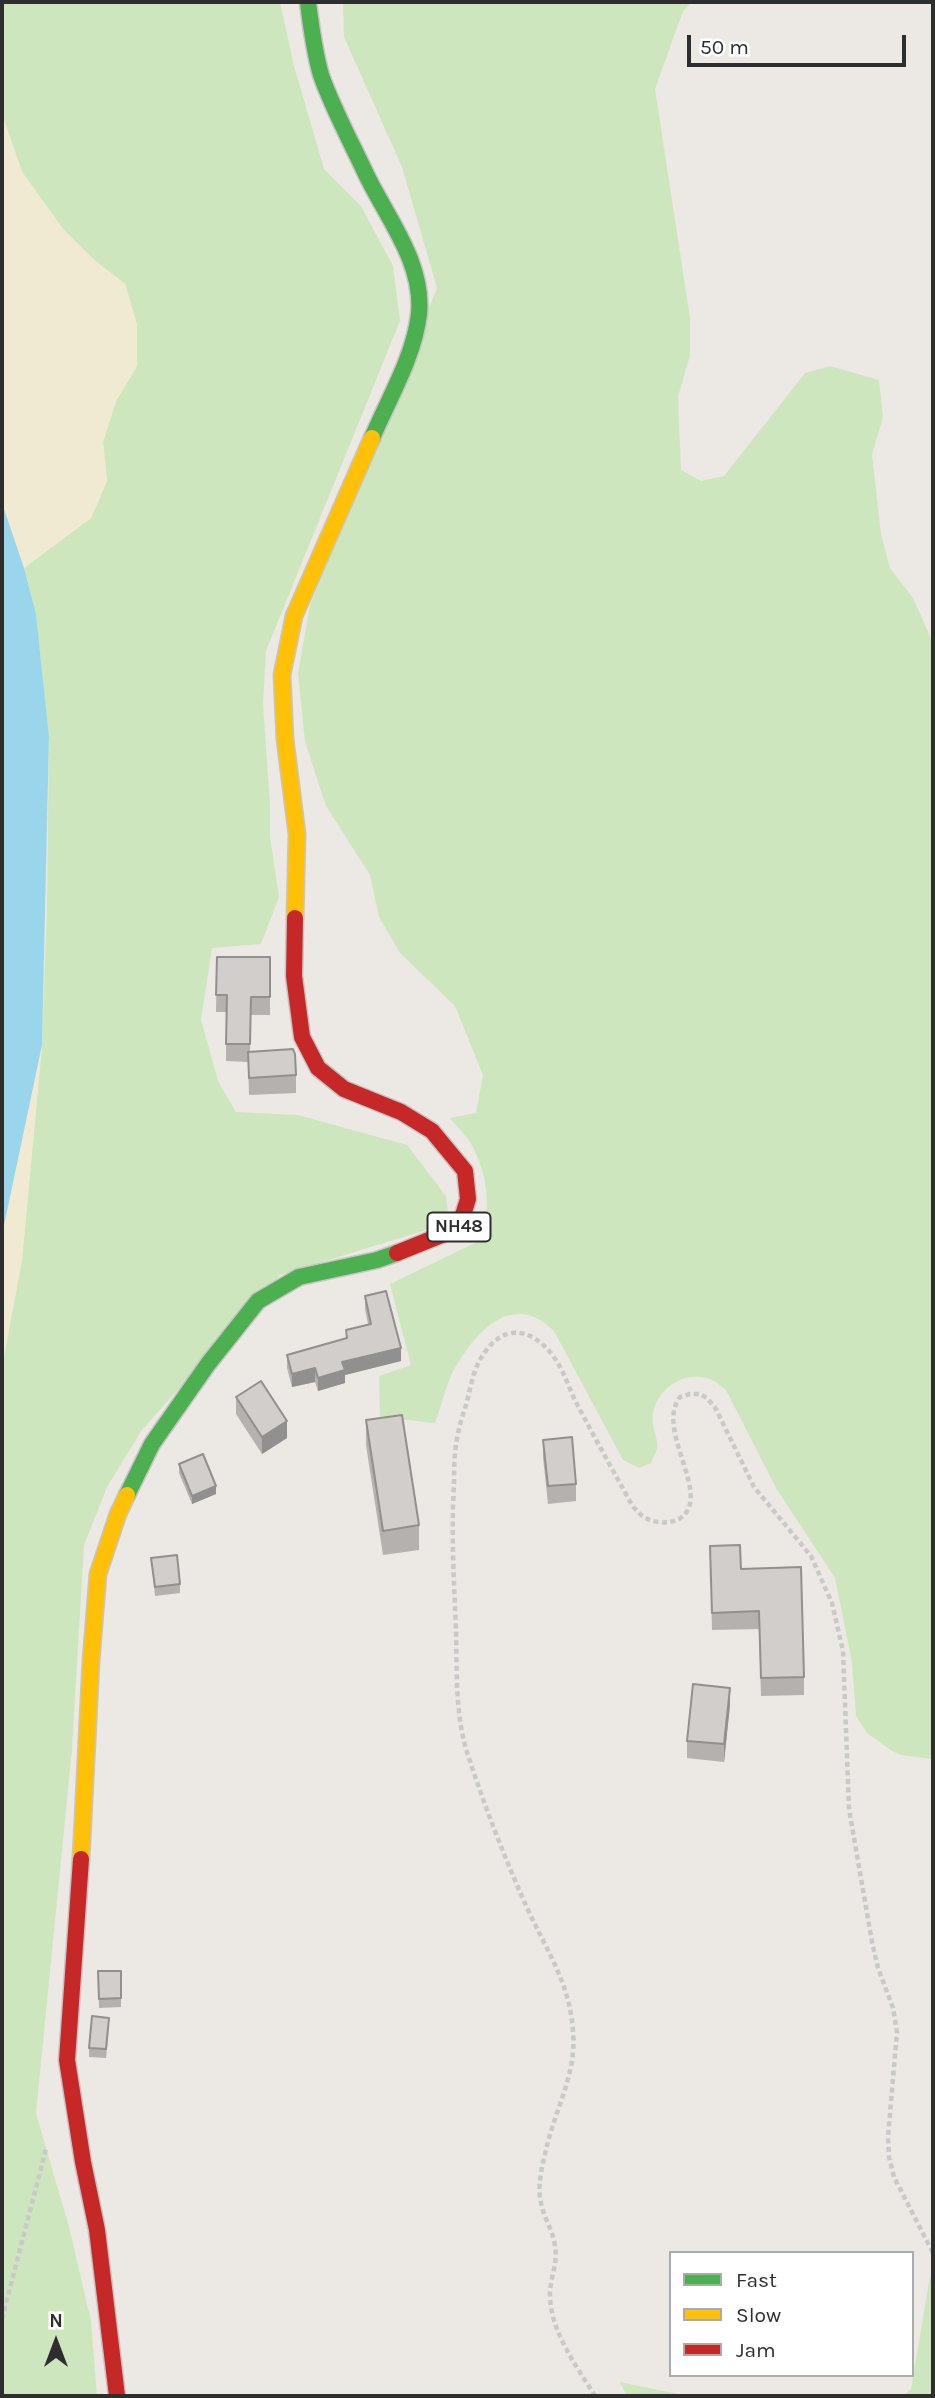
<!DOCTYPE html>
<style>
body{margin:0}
#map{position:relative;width:935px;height:2398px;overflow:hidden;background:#ece8e4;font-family:Karla,sans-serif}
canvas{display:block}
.frame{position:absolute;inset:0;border:4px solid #2e2e2e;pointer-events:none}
.legend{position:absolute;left:669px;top:2251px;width:245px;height:126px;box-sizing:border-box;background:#fff;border:2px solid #ababab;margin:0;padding:9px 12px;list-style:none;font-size:21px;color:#2e2e2e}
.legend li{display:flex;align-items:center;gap:14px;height:35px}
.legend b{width:35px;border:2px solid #ababab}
.north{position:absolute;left:21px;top:2307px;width:70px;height:70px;-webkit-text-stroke:5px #fff;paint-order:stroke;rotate:0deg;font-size:19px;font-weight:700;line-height:28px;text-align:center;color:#2e2e2e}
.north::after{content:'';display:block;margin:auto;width:24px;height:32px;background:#2e2e2e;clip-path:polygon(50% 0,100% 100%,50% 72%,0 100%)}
.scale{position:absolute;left:687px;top:35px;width:219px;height:32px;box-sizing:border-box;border:4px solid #2e2e2e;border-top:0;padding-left:9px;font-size:21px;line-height:24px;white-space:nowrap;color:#2e2e2e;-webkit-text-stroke:5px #fff;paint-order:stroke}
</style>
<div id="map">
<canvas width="935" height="2398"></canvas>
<div class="frame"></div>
<ul class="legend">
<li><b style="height:9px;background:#4caf50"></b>Fast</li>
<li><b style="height:9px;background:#ffc107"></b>Slow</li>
<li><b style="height:9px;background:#c62828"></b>Jam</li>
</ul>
<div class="north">N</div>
<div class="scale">50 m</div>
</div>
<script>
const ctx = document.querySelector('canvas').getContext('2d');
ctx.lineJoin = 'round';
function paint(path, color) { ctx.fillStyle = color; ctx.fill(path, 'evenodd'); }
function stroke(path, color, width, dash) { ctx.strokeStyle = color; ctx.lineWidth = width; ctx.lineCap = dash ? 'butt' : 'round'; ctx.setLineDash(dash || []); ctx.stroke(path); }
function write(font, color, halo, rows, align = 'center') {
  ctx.font = font + ' Karla,sans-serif'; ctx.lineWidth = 6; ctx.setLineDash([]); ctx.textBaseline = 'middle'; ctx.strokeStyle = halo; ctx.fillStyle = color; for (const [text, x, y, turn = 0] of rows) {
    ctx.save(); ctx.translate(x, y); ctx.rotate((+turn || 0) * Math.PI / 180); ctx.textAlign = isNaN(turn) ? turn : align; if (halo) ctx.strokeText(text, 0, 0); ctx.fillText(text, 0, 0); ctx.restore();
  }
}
paint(new Path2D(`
 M2,2H280L294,66L324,169L361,206L393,266L400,321L266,651L263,704L270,804V837L279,897L261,944L212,948L201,1020L218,1081L236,1112L298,1115L407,1145L446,1196L448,1212L439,1226L280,1275L142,1430L107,1487L84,1545L72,1749L36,2113L69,2227L91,2321L97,2396H2V1367L22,1260L42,1045L47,906L49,736L36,614L24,568L91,518L107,481L103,442L116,401L137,366V325L125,284L93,259L63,229L22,172L2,114Z
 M343,2H692L683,11L655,89L690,318V355L678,397L681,470L701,481L724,476L805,373L830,366L879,380L883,417L872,454L881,534L890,568L913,598L933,643L932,1759L901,1755L892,1751L867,1733L856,1716L852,1663L835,1578L776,1488L726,1390C721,1387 717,1382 712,1380C688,1370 661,1385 654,1409C649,1427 659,1437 657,1448C656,1453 652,1459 651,1463L639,1468L623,1460L554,1331C514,1291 478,1329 456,1366C446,1383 442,1405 435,1423L380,1417L379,1376L411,1365L390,1284L479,1241C492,1211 488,1179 474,1149C469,1138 458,1128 450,1118L476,1113L483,1075L455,1006L400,953L379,917L370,875L326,806L305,742L298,673L310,605L437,288L402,167L344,37Z
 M930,2276L933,2283V2396H903L911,2389Z
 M620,2382L688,2396H627Z`), '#cee6be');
paint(new Path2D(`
 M2,114L22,172L63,229L93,259L125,284L137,325V366L116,401L103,442L107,481L91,518L24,568L2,503Z
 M42,1045L22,1260L2,1367V1235Z`), '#f0ead3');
paint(new Path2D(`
 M2,503L24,568L36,614L49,736L42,1045L2,1235Z`), '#99d6ec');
const fast = new Path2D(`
 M308,2C311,27 314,51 321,75C332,107 351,142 365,172C386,217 424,262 419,314C414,357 389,398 372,438
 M127,1495L152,1444L208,1364L258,1301L299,1277L377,1260L397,1253`);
const slow = new Path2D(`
 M295,918L297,834L285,739L282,675L294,616L372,438
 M81,1859L91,1661L98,1574L118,1514L127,1495`);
const jam = new Path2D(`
 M295,918L294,976L302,1037L318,1068L344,1089L401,1112L432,1131L465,1171L468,1199L459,1228L397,1253
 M81,1859L67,2060L83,2162L97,2230L117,2396`);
stroke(fast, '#c6c5c4', 19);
stroke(slow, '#c6c5c4', 19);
stroke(jam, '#c6c5c4', 19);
stroke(new Path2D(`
 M2,2319L46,2149
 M595,2396C576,2365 549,2330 550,2292C551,2276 558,2262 555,2246C553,2231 544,2218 541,2203C537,2186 542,2166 546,2150C555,2109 577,2074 573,2031C570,1984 547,1951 528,1910C505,1859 484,1805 467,1752C455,1714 457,1670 456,1630C454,1581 451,1534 454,1485C454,1470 454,1454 457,1439C459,1426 463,1414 467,1402C471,1385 474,1366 485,1352C511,1315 545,1337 561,1369C567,1380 571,1393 577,1404C591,1431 606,1458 621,1485C626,1493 630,1504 637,1511C646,1522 665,1526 679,1519C715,1497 654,1431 680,1397L690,1394H700L707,1398L716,1409L754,1487L811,1556L832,1603L843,1651L849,1809L872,1942L878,1968L893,2008L897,2032L888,2137L889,2157L894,2177L933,2253`), '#c9c9c8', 4.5, [5, 3.5]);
stroke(fast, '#4caf50', 16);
stroke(slow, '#ffc107', 16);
stroke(jam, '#c62828', 16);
paint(new Path2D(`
 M217,957H270V1015H251L250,1052L296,1075V1093L249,1095L248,1062L226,1061V1012H216Z
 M365,1296L401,1361L345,1375V1383L318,1391L315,1382L292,1387L287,1368V1355L346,1338V1330L368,1324L365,1309Z
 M236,1397L287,1438L262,1454L236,1414Z
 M366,1420L419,1525V1550L383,1555L366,1445Z
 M543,1440L576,1484V1501L548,1504L543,1457Z
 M179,1464L216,1494L192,1504L179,1473Z
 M710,1546L741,1569L804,1677V1695L761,1696L759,1629L712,1630Z
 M151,1558L180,1584V1593L155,1596Z
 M730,1705L724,1762L687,1758V1741Z
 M98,1971H121V2007L99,2008Z
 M109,2027L106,2058L89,2057V2048Z`), '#b4b1af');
paint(new Path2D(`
 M401,1348V1361L345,1375V1383L318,1391V1378L342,1362Z
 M315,1368V1382L292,1387V1374Z
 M287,1421V1438L262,1454V1437Z
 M216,1486V1494L192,1504V1496Z
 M730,1688V1705L724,1762V1744Z`), '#92908e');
const building = new Path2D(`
 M217,957H270V997H251L250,1044H226L227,995H216Z
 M293,1049L295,1054L296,1075L249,1078L248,1052Z
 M386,1291L401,1348L342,1362L345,1370L318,1378L315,1368L292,1374L287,1355L347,1338L346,1330L371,1324L365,1296Z
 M261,1381L287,1421L262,1437L236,1397Z
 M402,1415L419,1525L383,1531L366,1420Z
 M572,1437L576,1484L548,1486L543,1440Z
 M203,1454L216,1486L192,1496L179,1464Z
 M740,1545L741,1569L801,1567L804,1677L761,1678L759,1611L712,1613L710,1546Z
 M177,1555L180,1584L155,1587L151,1558Z
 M693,1684L730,1688L724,1744L687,1741Z
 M98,1971H121V1998L99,1999Z
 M92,2016L109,2018L106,2049L89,2048Z`);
paint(building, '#d1cecb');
stroke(building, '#92908e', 2);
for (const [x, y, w] of [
 [459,1227,63]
]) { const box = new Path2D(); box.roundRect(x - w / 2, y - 14.5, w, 29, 5); ctx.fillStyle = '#fff'; ctx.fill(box); stroke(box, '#2e2e2e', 2); }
write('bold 18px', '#2e2e2e', null, [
 ["NH48",459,1227]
]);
</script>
